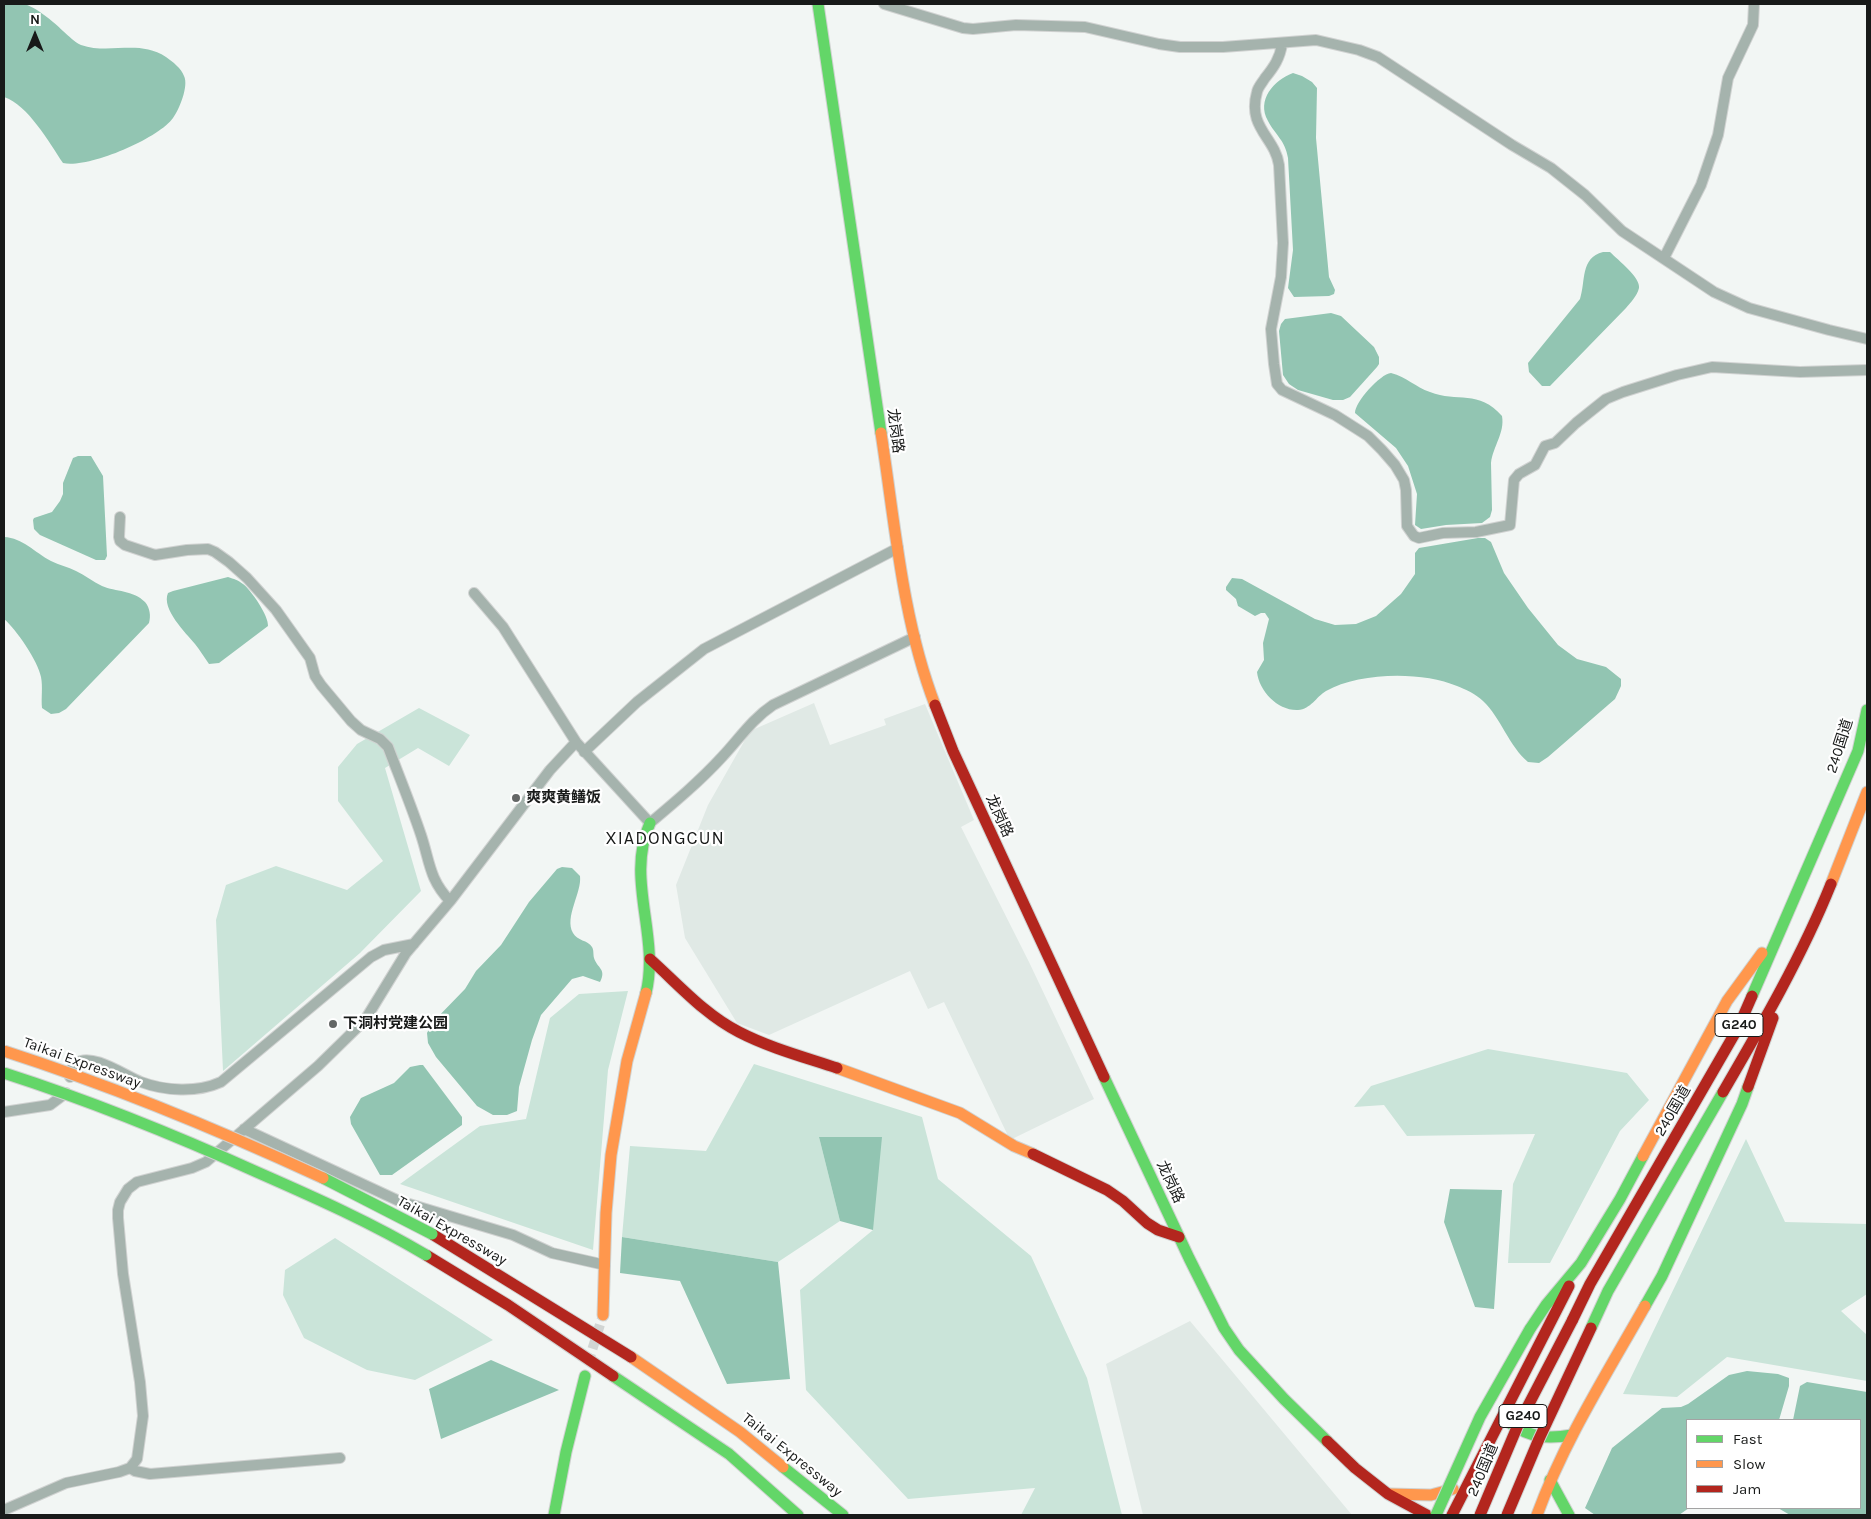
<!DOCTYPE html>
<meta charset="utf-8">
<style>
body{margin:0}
#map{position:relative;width:1871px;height:1519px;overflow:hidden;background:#f2f6f4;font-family:Karla,sans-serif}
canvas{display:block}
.frame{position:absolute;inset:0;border:5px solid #181a19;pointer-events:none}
.legend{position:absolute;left:1686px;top:1419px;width:175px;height:90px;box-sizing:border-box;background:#fff;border:1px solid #a3a3a3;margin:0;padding:6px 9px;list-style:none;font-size:15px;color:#181a19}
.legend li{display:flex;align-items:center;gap:10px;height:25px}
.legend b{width:25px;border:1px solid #a3a3a3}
.north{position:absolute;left:10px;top:10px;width:50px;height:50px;-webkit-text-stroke:4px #fff;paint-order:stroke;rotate:0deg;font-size:14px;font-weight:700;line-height:20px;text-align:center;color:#181a19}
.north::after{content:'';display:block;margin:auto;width:18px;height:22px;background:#181a19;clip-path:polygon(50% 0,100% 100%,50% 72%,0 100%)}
</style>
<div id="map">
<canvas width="1871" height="1519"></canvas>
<div class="frame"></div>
<ul class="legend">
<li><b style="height:6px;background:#63d668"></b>Fast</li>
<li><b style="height:6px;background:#ff974d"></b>Slow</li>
<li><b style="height:6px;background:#b3261e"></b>Jam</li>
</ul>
<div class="north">N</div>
</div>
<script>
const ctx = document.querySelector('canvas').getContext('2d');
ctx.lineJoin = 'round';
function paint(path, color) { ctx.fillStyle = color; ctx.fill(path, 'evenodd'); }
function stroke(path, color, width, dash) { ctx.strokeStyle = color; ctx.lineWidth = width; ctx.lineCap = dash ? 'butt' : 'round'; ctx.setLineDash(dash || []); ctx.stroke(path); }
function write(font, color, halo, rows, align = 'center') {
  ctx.font = font + ' Karla,"Noto Sans SC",sans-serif'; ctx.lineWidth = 4.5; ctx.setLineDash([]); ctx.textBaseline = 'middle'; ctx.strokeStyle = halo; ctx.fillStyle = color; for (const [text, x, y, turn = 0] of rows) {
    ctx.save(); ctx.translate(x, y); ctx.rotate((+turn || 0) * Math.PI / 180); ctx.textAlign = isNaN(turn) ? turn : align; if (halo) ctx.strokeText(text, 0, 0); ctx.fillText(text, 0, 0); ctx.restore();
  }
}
paint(new Path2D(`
 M814,703L830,745L886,725L884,719L925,704L974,820L961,827L1029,962L1094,1099L1010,1140L944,1002L928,1009L910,971L769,1035L737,1023L685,938L676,885L708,805L750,731Z
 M1190,1321L1352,1515H1143L1106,1364Z`), '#e0e9e5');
paint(new Path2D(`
 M419,708L470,735L449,766L418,748L385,768L421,891L360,953L223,1071L216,920L226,885L276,866L347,890L383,861L338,801V767L357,744Z
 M628,991L608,1070L593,1250L400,1184L480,1126L526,1119L550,1018L579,994Z
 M1488,1049L1627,1073L1649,1100L1620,1131L1550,1263H1508L1513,1184L1535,1134L1407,1136L1384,1105L1354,1107L1371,1086Z
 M754,1064L922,1117L938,1179L1031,1256L1087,1378L1122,1515H1021L1035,1488L908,1499L806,1390L800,1290L873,1230L819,1137L840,1221L778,1262L622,1237L630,1146L706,1151Z
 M1746,1139L1785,1222L1867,1224V1294L1841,1311L1867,1335V1381L1727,1357L1677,1397L1623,1394Z
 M335,1238L493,1340L415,1380L367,1370L304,1338L283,1295L285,1270Z`), '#cae4d9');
paint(new Path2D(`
 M4,4C10,4 17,3 23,4C35,6 54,22 63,31C69,36 74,42 81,45C110,55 138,39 166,57C173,62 181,68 184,76C189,86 179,110 173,118C158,139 87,169 63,163C49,142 28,105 4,97Z
 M1293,73L1302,76L1312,82L1317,88L1316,138L1329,277L1335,290L1334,294L1329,296L1294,297L1288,288L1293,250L1288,158C1285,140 1276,136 1268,121C1256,100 1274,80 1293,73Z
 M1603,252H1610C1618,260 1641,278 1639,288C1637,296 1631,302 1626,308L1550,386H1542L1529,372L1528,363L1580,299C1586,281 1580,258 1603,252Z
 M1331,313L1341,316L1374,347L1379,357V364L1377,367L1350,397L1343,400H1333L1298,390L1289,384L1283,375L1279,331L1281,324L1285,319Z
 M1391,373C1407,377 1415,387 1430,392C1457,403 1479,389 1502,416C1505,433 1493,446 1491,463L1492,510L1490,517L1482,523L1446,525L1421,529L1415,525L1417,494L1408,466L1396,448L1355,413C1355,402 1380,374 1391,373Z
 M78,456H91L103,476L107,556L105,560H96L40,535L34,529L33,520L34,518L52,512L60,501L63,494V483L73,458Z
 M4,537C23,538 34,552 51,561C59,565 68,567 76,571C85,575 93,582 102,586C116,592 133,590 145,602C150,608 151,616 149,623L66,709L59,713L51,714L42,708C41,698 43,687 41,677C38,661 16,629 4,619Z
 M1478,538H1485L1491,542L1504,573L1528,608L1558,645L1577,659L1606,667L1621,679V686L1615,699L1548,757L1539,763L1528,762C1509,746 1501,718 1483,701C1476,694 1465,689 1457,686C1422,671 1359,672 1326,691C1316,697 1311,709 1298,710C1278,711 1259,691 1257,672L1264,660L1263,643L1269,619L1265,613H1261L1255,616L1238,606L1236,599L1226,590V587L1232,578L1242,579L1315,619L1335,625L1356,624L1376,616L1401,594L1415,574V553L1419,548Z
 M228,577C234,579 238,580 243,584C251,590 269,616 268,626L219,663L209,664C204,657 200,650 195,644C186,633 161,609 168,593L173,591Z
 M562,867L572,868L580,876C582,893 564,917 573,933C577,941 588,940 592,947C594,950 593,954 594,958C597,968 607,969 600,982L583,976L572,979L541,1015L532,1040L519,1087L517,1111L507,1115H493L477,1106L436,1057L428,1043L427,1033L432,1023L465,989L476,971L501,945L529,902L557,869Z
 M420,1065H423L462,1117V1125L392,1175H380L351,1124L350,1117L361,1098L394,1083L410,1067Z
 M819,1137H882L873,1230L840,1221Z
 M1450,1189L1502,1190L1494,1309L1475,1307L1444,1222Z
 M622,1237L778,1262L790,1379L727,1384L680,1281L620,1273Z
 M491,1360L559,1390L441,1439L429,1389Z
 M1747,1371L1778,1374L1789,1378V1386L1779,1420H1687V1508H1689L1679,1515H1595L1585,1508L1612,1448L1662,1408L1681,1407L1688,1404L1729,1375Z
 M1807,1382L1867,1392V1515H1790L1778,1508H1860V1420H1793L1800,1386Z`), '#92c5b2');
stroke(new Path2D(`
 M588,1363L603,1315`), '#d1d5d3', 10, [10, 5]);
const street = new Path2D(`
 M884,4L963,28L973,29L1016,25L1085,27L1159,44L1180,47H1223L1316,40L1359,50L1378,57L1512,145L1551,168L1585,195L1622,231L1714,292L1749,308L1829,330L1867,339
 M1282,44C1280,58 1274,67 1265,78C1262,83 1258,87 1257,92C1247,128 1275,137 1279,165L1283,243L1281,277L1271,329L1274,364L1277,384L1282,390L1335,415L1368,436L1382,450L1395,465L1404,480L1406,490L1407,526L1414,536L1419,538L1443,533L1476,532L1510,525L1514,480L1519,474L1535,465L1545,446L1555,443L1576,423L1606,399L1623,392L1677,375L1712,367L1800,372L1867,370
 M1664,258L1701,185L1718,135L1728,78L1753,25L1754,4
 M120,517L119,537L120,541L125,545L155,555L187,550L208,549L215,552L229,562L247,578L276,610L310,658L315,676L321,685L351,721L361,730L380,739L388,747C399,776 411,805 421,835C430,862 429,879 450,901
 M474,593L503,627L576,742L650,823C675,802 700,781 722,757C739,739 752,719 773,705L915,637
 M584,752L637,702L704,649L898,548
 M70,1077C71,1072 72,1065 76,1063C93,1052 125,1076 141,1082C165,1091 197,1093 221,1082L371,957L384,950L414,944
 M4,1112L50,1105L66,1093
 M244,1129L399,1201L513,1235L552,1253L605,1265
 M130,1468L135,1471L150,1474L340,1458
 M4,1510L66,1483L119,1472L130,1468L137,1459L143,1416L140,1382L123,1274L118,1218V1210L120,1202L128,1189L137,1182L192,1168L206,1162L318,1066L365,1020L406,953L451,900L550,770L576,742`);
const fast = new Path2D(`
 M818,4L881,433
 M646,993C660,935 625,879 650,823
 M1752,996L1858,751L1867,710
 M1104,1077L1189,1258L1224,1328L1239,1350L1284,1399L1327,1441
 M1645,1306L1662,1276L1742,1104L1748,1087
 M1591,1328L1608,1291L1723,1092
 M1530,1329L1546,1305L1581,1263L1620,1199L1643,1156
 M613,1376L729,1454L798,1515
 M1510,1423C1530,1438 1548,1439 1572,1435
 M783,1467L843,1515
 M1550,1480L1569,1515
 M554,1515L566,1452L585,1376`);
const slow = new Path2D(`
 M881,433C895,523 902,619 935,705
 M1831,884L1867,792
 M837,1068L960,1113L1014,1146L1033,1154
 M1643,1156L1727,1001L1762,953
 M603,1315L606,1213L611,1155L627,1061L646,993
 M631,1357L740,1432L783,1467
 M1390,1494L1431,1495L1453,1489
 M1537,1515C1564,1441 1606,1375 1645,1306`);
const jam = new Path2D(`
 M935,705L953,751L1104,1077
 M650,959C678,984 705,1015 739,1032C770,1048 804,1057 837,1068
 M1748,1087L1773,1018
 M1723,1092C1762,1025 1802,956 1831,884
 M1033,1154L1107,1190L1123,1201L1147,1223L1158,1230L1179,1237
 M432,1234L631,1357
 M426,1255L508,1305L613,1376
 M1572,1321L1590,1284L1738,1028L1752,996
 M1327,1441L1355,1468L1388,1494L1427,1515
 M1452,1515L1569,1286`);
stroke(street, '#d0d2d1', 12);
stroke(fast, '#d0d2d1', 13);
stroke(slow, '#d0d2d1', 13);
stroke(jam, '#d0d2d1', 13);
stroke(street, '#a5b3ad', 10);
stroke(fast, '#63d668', 11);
stroke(slow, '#ff974d', 11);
stroke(jam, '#b3261e', 11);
const fastBridge = new Path2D(`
 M4,1073C91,1101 175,1135 259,1173C316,1198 372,1223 426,1255
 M323,1178L432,1234
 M1436,1515L1480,1417L1530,1329`);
const slowBridge = new Path2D(`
 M4,1051C113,1086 219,1130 323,1178`);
const jamBridge = new Path2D(`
 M1480,1515L1518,1425L1572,1321
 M1507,1515L1539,1439L1591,1328`);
stroke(fastBridge, '#d0d2d1', 13, []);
stroke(slowBridge, '#d0d2d1', 13, []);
stroke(jamBridge, '#d0d2d1', 13, []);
stroke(fastBridge, '#63d668', 11);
stroke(slowBridge, '#ff974d', 11);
stroke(jamBridge, '#b3261e', 11);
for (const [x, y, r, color] of [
 [516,798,5,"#646766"],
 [333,1024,5,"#646766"]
]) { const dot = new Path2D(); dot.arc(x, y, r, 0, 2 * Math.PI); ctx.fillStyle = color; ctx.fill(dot); stroke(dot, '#fff', 2); }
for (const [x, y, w] of [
 [1739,1025,48],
 [1523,1416,48]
]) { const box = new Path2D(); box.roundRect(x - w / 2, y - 11.5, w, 23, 4); ctx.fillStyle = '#fff'; ctx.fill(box); stroke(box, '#181a19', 1); }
write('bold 14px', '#181a19', null, [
 ["G240",1739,1025],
 ["G240",1523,1416]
]);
write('15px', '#181a19', '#fff', [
 ["龙岗路",895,431,82],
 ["240国道",1840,746,-72],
 ["龙岗路",999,816,66],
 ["Taikai Expressway",82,1063,20],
 ["240国道",1673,1111,-60],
 ["龙岗路",1170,1182,65],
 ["Taikai Expressway",452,1231,30],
 ["Taikai Expressway",792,1455,39],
 ["240国道",1483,1470,-67]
]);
write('bold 15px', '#181a19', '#fff', [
 ["爽爽黄鳝饭",526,798],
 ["下洞村党建公园",343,1024]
], 'left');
ctx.letterSpacing = '1px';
write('18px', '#181a19', '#fff', [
 ["XIADONGCUN",665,839]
]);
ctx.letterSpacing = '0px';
</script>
